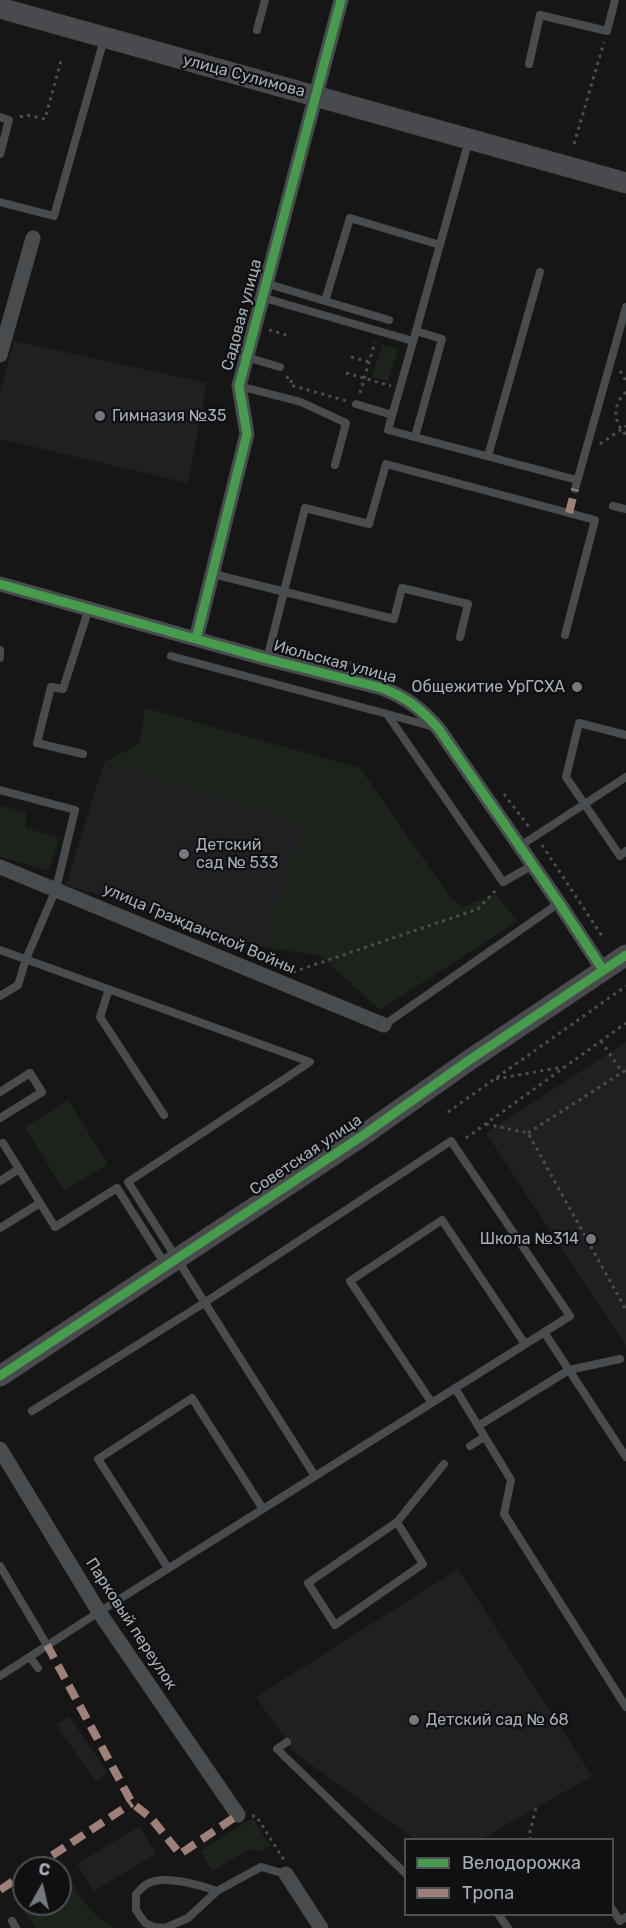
<!DOCTYPE html>
<meta charset="utf-8">
<style>
body{margin:0}
#map{position:relative;width:626px;height:1928px;overflow:hidden;background:#161616;font-family:Rubik,sans-serif}
canvas{display:block}
.legend{position:absolute;left:404px;top:1838px;width:210px;height:78px;box-sizing:border-box;background:#101012;border:2px solid #4c5054;margin:0;padding:8px 10px;list-style:none;font-size:18px;color:#a5afb8}
.legend li{display:flex;align-items:center;gap:12px;height:30px}
.legend b{width:30px;border:2px solid #4c5054}
.north{position:absolute;left:12px;top:1856px;width:60px;height:60px;box-sizing:border-box;background:#101012;border:2px solid #4c5054;border-radius:50%;rotate:8deg;font-size:16px;font-weight:700;line-height:24px;text-align:center;color:#a5afb8}
.north::after{content:'';display:block;margin:auto;width:21px;height:27px;background:#73797f;clip-path:polygon(50% 0,100% 100%,50% 72%,0 100%)}
</style>
<div id="map">
<canvas width="626" height="1928"></canvas>
<ul class="legend">
<li><b style="height:8px;background:#469c4c"></b>Велодорожка</li>
<li><b style="height:8px;background:#9e8076"></b>Тропа</li>
</ul>
<div class="north">С</div>
</div>
<script>
const ctx = document.querySelector('canvas').getContext('2d');
ctx.lineJoin = 'round';
function paint(path, color) { ctx.fillStyle = color; ctx.fill(path, 'evenodd'); }
function stroke(path, color, width, dash) { ctx.strokeStyle = color; ctx.lineWidth = width; ctx.lineCap = dash ? 'butt' : 'round'; ctx.setLineDash(dash || []); ctx.stroke(path); }
function write(font, color, halo, rows, align = 'center') {
  ctx.font = font + ' Rubik,sans-serif'; ctx.lineWidth = 4.5; ctx.setLineDash([]); ctx.textBaseline = 'middle'; ctx.strokeStyle = halo; ctx.fillStyle = color; for (const [text, x, y, turn = 0] of rows) {
    ctx.save(); ctx.translate(x, y); ctx.rotate((+turn || 0) * Math.PI / 180); ctx.textAlign = isNaN(turn) ? turn : align; if (halo) ctx.strokeText(text, 0, 0); ctx.fillText(text, 0, 0); ctx.restore();
  }
}
paint(new Path2D(`
 M14,341L207,383L188,483L0,439V393Z
 M104,762L302,824L264,947L66,885Z
 M626,1042V1346L486,1133Z
 M458,1569L592,1776L481,1839H414L295,1753L256,1697Z
 M69,1716L108,1773L96,1782L56,1725Z
 M139,1826L156,1854L94,1891L77,1864Z`), '#202022');
paint(new Path2D(`
 M382,344L398,349L388,381L372,377Z
 M145,708L360,768L451,898L463,907L495,894L518,921L380,1010L321,956L264,947L302,824L104,762L139,744Z
 M0,805L26,813V828L59,838L49,871L0,857Z
 M68,1100L108,1164L64,1191L25,1127Z
 M253,1818L270,1846L261,1852L259,1850H247L213,1871L200,1851Z
 M66,1875C82,1899 90,1916 117,1928H35L19,1904L24,1901V1904H60V1879Z`), '#1c231b');
stroke(new Path2D(`
 M20,117L27,115L45,119L62,57
 M574,144L604,42
 M269,330L290,336
 M351,357L369,362
 M620,371L626,381
 M346,373L391,386
 M286,377L292,379L290,385L347,401
 M626,392C612,405 613,422 626,435
 M360,393L375,342
 M600,444L626,426
 M335,659L381,671
 M504,794L529,827
 M542,845L604,939
 M293,972L478,909L496,890
 M601,1041L622,1072
 M496,1079L563,1067
 M448,1112L626,986
 M486,1124L528,1133L626,1310
 M528,1133L626,1070
 M466,1138L626,1023
 M252,1816H256L284,1860
 M531,1840L529,1836L536,1808`), '#4b4d50', 3, [3, 4.5]);
stroke(new Path2D(`
 M257,30L265,0
 M529,64L540,15L607,31L615,0
 M0,117L9,120L0,154
 M0,202L54,216L104,39
 M265,283L325,301L350,218L440,245
 M261,297L413,341
 M325,301L389,320
 M416,331L388,430L577,480
 M246,357L280,367
 M239,386L301,402L346,423L335,465
 M356,404L392,415
 M415,437L442,339L416,331L469,140
 M488,456L540,272
 M575,489L626,307
 M613,506L626,509
 M213,574L394,619L402,588L468,604L460,637
 M0,650V658
 M171,656L387,714L503,882L533,865
 M267,659L305,508L369,524L386,464L595,520L565,635
 M387,714L434,727
 M626,735L579,723L566,777L620,856L626,851
 M83,754L37,743L51,687L63,689L89,608
 M0,790L75,810L56,889L26,959L18,985L0,996
 M520,846L626,777
 M0,950L310,1062L128,1182L315,1476
 M109,989L100,1017L164,1115
 M384,1025L559,903
 M0,1092L30,1073L42,1092L0,1118
 M3,1143L55,1227L117,1188L165,1264
 M0,1181L19,1169
 M0,1228L40,1203
 M544,1332L626,1457
 M455,1388L511,1480L504,1514L626,1707
 M432,1403L350,1281L442,1220L525,1344
 M478,1426L569,1370L620,1359
 M470,1446L484,1437
 M397,1522L423,1564L335,1625L308,1583L397,1522L444,1464
 M0,1566L47,1645
 M168,1568L98,1459L192,1398L263,1509
 M30,1657L38,1668
 M0,1676L99,1612L570,1316L451,1141L204,1303L32,1411
 M287,1742L277,1749L406,1874
 M217,1891C199,1885 164,1874 147,1884C143,1886 139,1891 136,1894V1910L145,1923L154,1927L165,1928L188,1918L217,1891L261,1867L286,1874
 M612,1909L620,1921L626,1917
 M498,1914L508,1928
 M12,1921L16,1928`), '#494c4f', 8);
stroke(new Path2D(`
 M0,355L33,238
 M0,584L267,659L382,688C407,698 420,708 438,728L559,903L603,970
 M196,639L247,434L239,386L341,0
 M0,867L384,1025
 M0,1449L99,1612L238,1815
 M286,1874L321,1928`), '#494c4f', 15);
stroke(new Path2D(`
 M0,8L626,183
 M0,1376L362,1136L468,1061L626,955`), '#484a4d', 21);
stroke(new Path2D(`
 M569,513L575,489
 M47,1645L132,1803L151,1818L180,1854L238,1815
 M33,1868L132,1803
 M0,1890L24,1874`), '#9e8076', 8, [15, 8]);
stroke(new Path2D(`
 M0,584L267,659L382,688C407,698 420,708 438,728L559,903L603,970
 M196,639L247,434L239,386L341,0
 M0,1376L362,1136L468,1061L626,955`), '#469c4c', 9);
for (const [x, y, r, color] of [
 [100,416,6,"#73797f"],
 [577,687,6,"#73797f"],
 [184,854,6,"#73797f"],
 [591,1239,6,"#73797f"],
 [414,1720,6,"#73797f"]
]) { const dot = new Path2D(); dot.arc(x, y, r, 0, 2 * Math.PI); ctx.fillStyle = color; ctx.fill(dot); stroke(dot, '#101012', 2); }
write('16px', '#a5afb8', '#101012', [
 ["улица Сулимова",244,76,15],
 ["Садовая улица",242,315,-75],
 ["Июльская улица",335,662,15],
 ["улица Гражданской Войны",199,929,23],
 ["Советская улица",306,1155,-34],
 ["Парковый переулок",131,1624,57]
]);
write('16px', '#a5afb8', '#101012', [
 ["Гимназия №35",112,416],
 ["Общежитие УрГСХА",565,687,"right"],
 ["Детский",196,845],
 ["сад № 533",196,863],
 ["Школа №314",579,1239,"right"],
 ["Детский сад № 68",426,1720]
], 'left');
</script>
